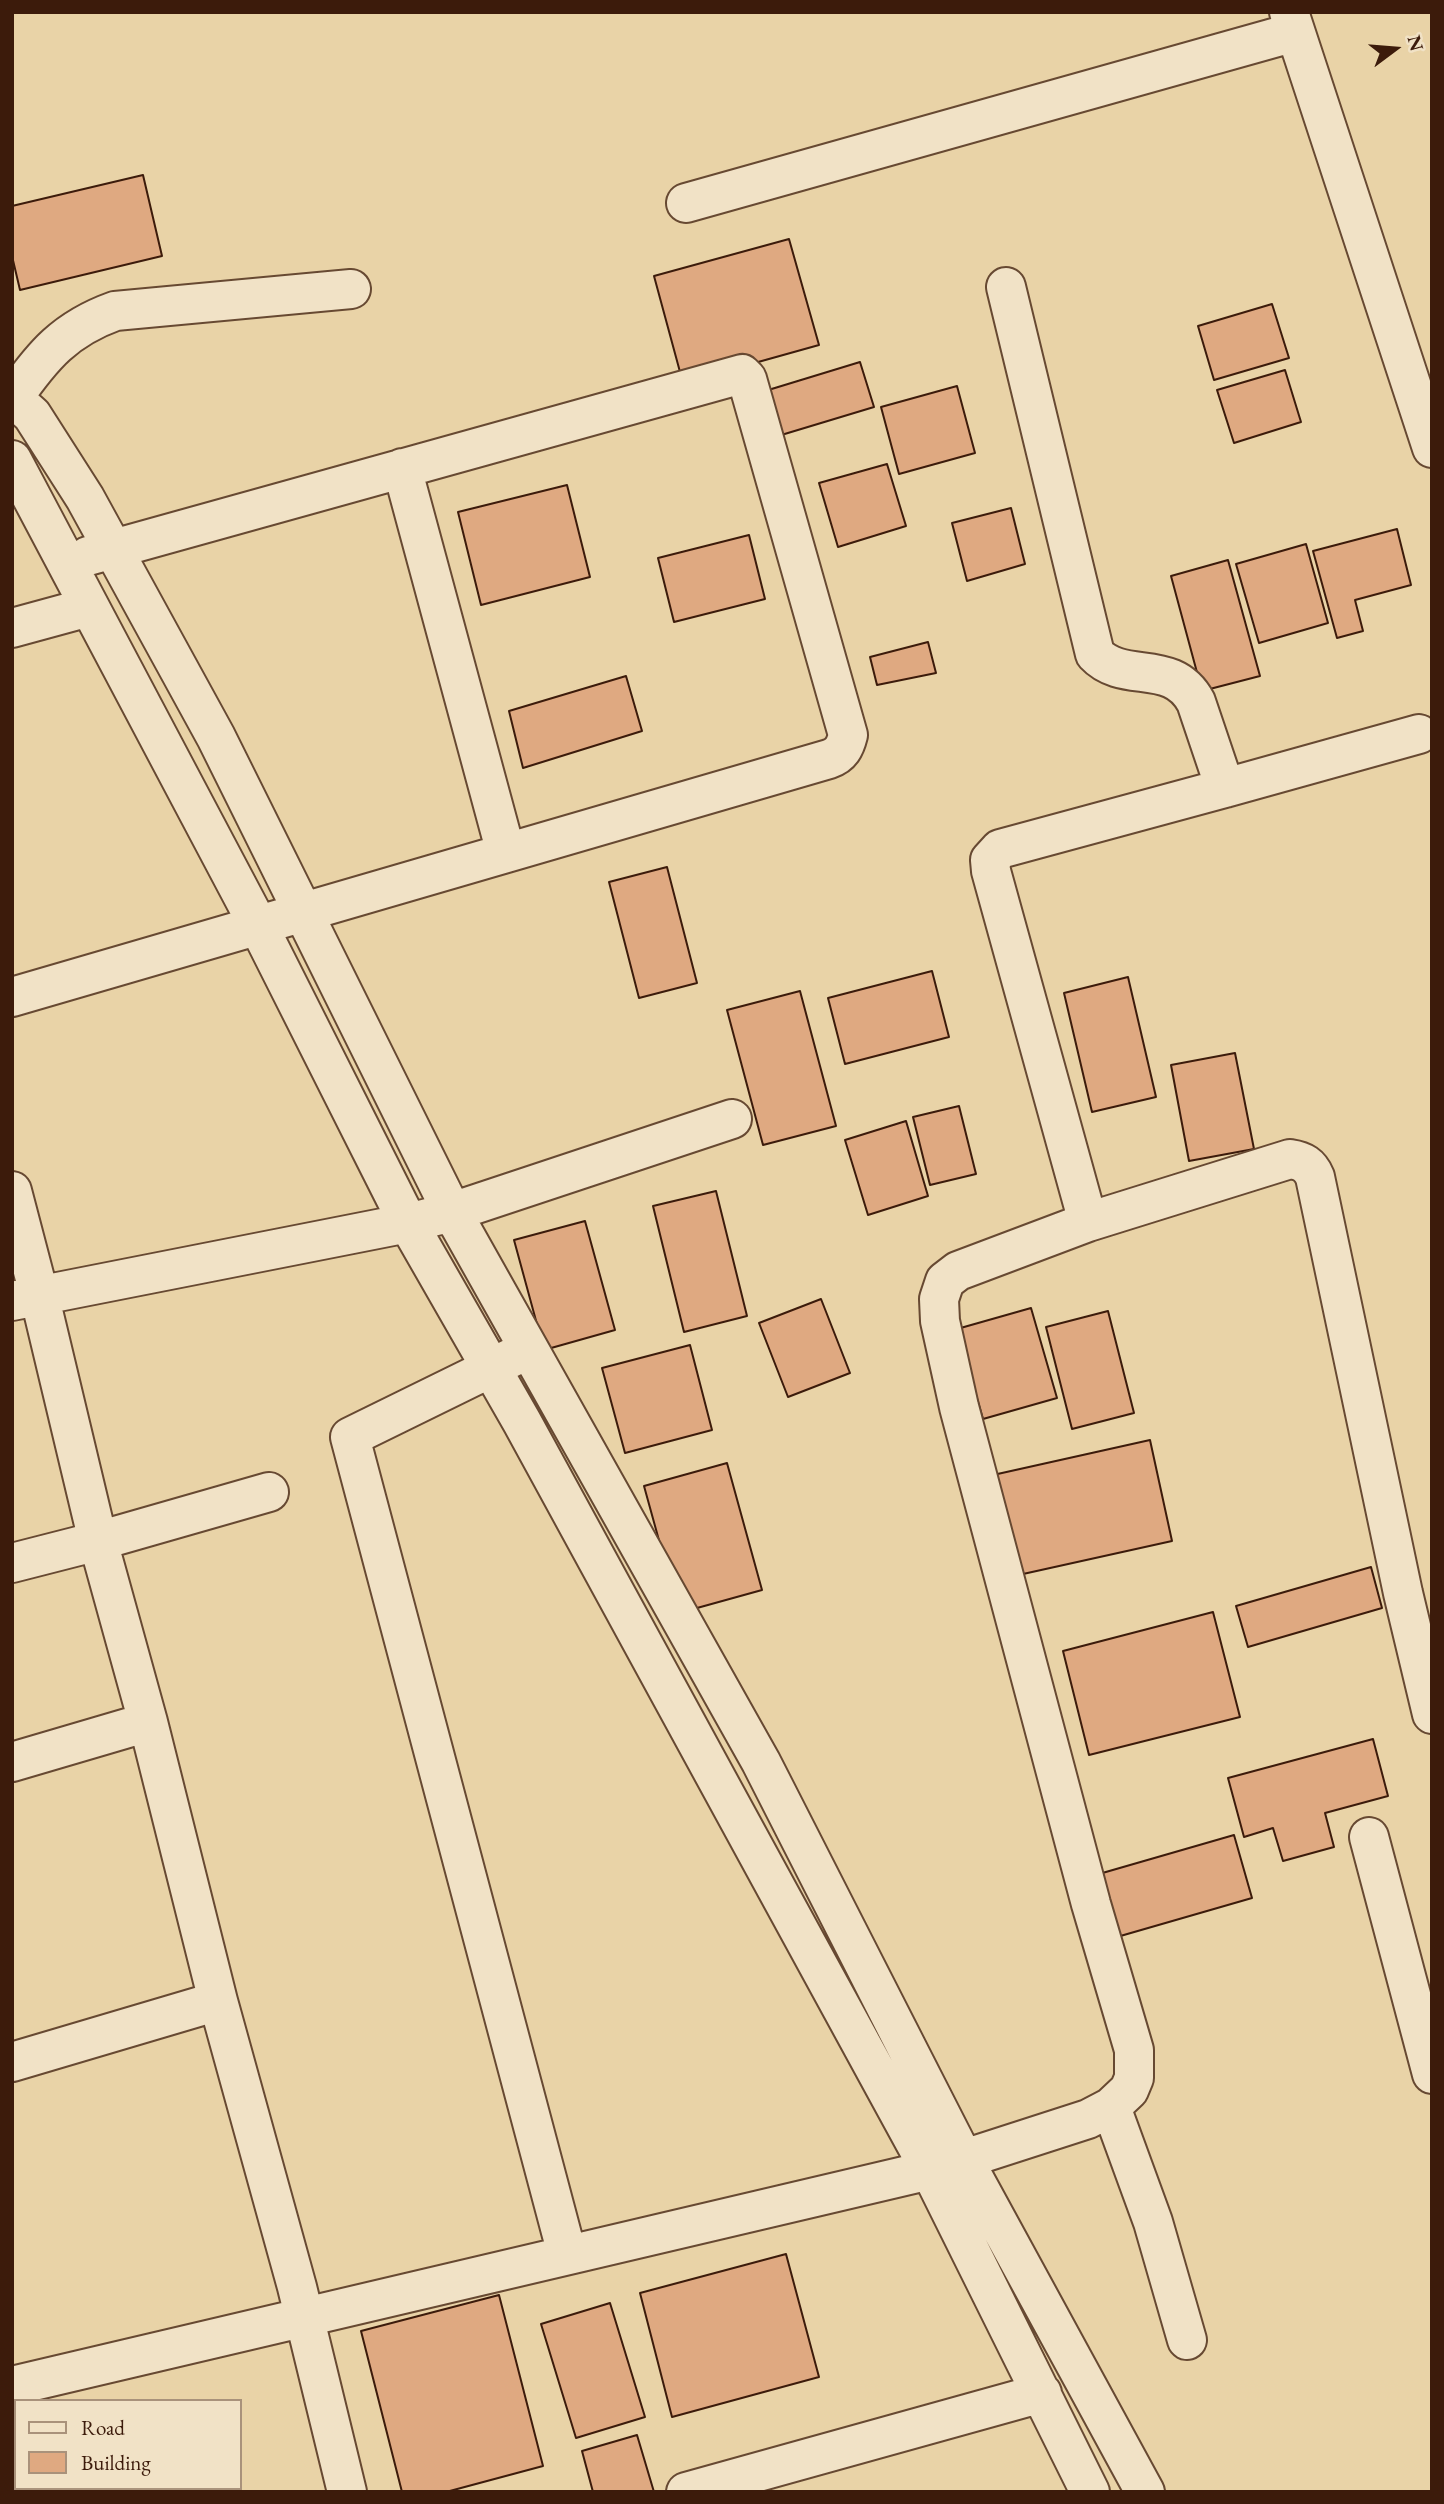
<!DOCTYPE html>
<style>
body{margin:0}
#map{position:relative;width:1444px;height:2504px;overflow:hidden;background:#e9d3a7;font-family:"EB Garamond",serif}
canvas{display:block}
.frame{position:absolute;inset:0;border:14px solid #3c1b0b;pointer-events:none}
.legend{position:absolute;left:14px;top:2399px;width:228px;height:91px;box-sizing:border-box;background:#f1e2c6;border:2px solid #a9927b;margin:0;padding:9px 12px;list-style:none;font-size:21px;color:#3c1b0b}
.legend li{display:flex;align-items:center;gap:14px;height:35px}
.legend b{width:35px;border:2px solid #a9927b}
.north{position:absolute;left:1360px;top:14px;width:70px;height:70px;-webkit-text-stroke:5px #f1e2c6;paint-order:stroke;rotate:74deg;font-size:19px;font-weight:700;line-height:28px;text-align:center;color:#3c1b0b}
.north::after{content:'';display:block;margin:auto;width:24px;height:32px;background:#3c1b0b;clip-path:polygon(50% 0,100% 100%,50% 72%,0 100%)}
</style>
<div id="map">
<canvas width="1444" height="2504"></canvas>
<div class="frame"></div>
<ul class="legend">
<li><b style="height:9px;background:#f1e2c6"></b>Road</li>
<li><b style="height:19px;background:#dfa981"></b>Building</li>
</ul>
<div class="north">N</div>
</div>
<script>
const ctx = document.querySelector('canvas').getContext('2d');
ctx.lineJoin = 'round';
function paint(path, color) { ctx.fillStyle = color; ctx.fill(path, 'evenodd'); }
function stroke(path, color, width, dash) { ctx.strokeStyle = color; ctx.lineWidth = width; ctx.lineCap = dash ? 'butt' : 'round'; ctx.setLineDash(dash || []); ctx.stroke(path); }
const building = new Path2D(`
 M143,175L162,256L20,290L12,256V206Z
 M789,239L819,345L683,383L654,276Z
 M1272,304L1289,358L1214,380L1198,326Z
 M860,362L874,407L778,436L765,391Z
 M1285,370L1301,422L1234,443L1217,390Z
 M957,386L975,453L899,474L881,407Z
 M887,464L906,526L838,547L819,483Z
 M567,485L590,577L481,605L458,512Z
 M1011,508L1025,564L967,581L952,523Z
 M1397,529L1411,585L1355,600L1363,631L1337,638L1313,551Z
 M749,535L765,599L674,622L658,558Z
 M1306,544L1328,623L1259,643L1236,564Z
 M1228,560L1260,676L1202,691L1171,576Z
 M928,642L936,673L877,685L870,657Z
 M626,676L642,731L523,768L509,711Z
 M667,867L697,983L639,998L609,882Z
 M932,971L949,1037L845,1064L828,998Z
 M1128,977L1156,1097L1092,1112L1064,993Z
 M800,991L836,1126L763,1145L727,1010Z
 M1235,1053L1254,1149L1189,1161L1171,1065Z
 M959,1106L976,1174L930,1185L913,1117Z
 M906,1121L928,1196L868,1215L845,1140Z
 M716,1191L747,1316L684,1332L653,1206Z
 M585,1221L615,1330L544,1350L514,1240Z
 M821,1299L850,1373L788,1397L759,1323Z
 M1031,1308L1057,1398L983,1419L957,1329Z
 M1108,1311L1134,1413L1072,1429L1046,1327Z
 M690,1345L712,1430L625,1453L602,1368Z
 M1150,1440L1172,1541L1014,1576L993,1475Z
 M727,1463L762,1590L679,1613L644,1486Z
 M1371,1567L1382,1608L1248,1647L1236,1606Z
 M1213,1612L1240,1717L1089,1755L1063,1651Z
 M1373,1739L1388,1796L1325,1813L1334,1847L1283,1861L1273,1828L1244,1837L1228,1778Z
 M1234,1835L1252,1898L1110,1939L1092,1876Z
 M786,2254L819,2377L672,2417L640,2293Z
 M499,2295L543,2466L446,2492H402L361,2331Z
 M610,2303L645,2417L576,2438L541,2324Z
 M637,2435L654,2492H593L582,2451Z`);
paint(building, '#dfa981');
stroke(building, '#3c1b0b', 2);
const minor = new Path2D(`
 M1289,12L1432,448
 M686,203L1295,32
 M1006,287L1095,654C1124,685 1172,657 1196,702L1225,788L1000,849L990,860L991,871L1088,1222
 M12,397L32,415L85,498L216,737L452,1212L761,1762L964,2160L1145,2492
 M13,398C43,355 65,329 115,311L351,289
 M12,460L258,925L408,1223L522,1422L930,2170L1090,2492
 M402,468L506,853
 M12,628L89,607
 M1225,788L1419,734
 M12,997L829,759C841,755 845,747 848,735L747,379L742,374L88,556
 M12,1191L39,1294L98,1541L148,1722L218,2001L297,2287L347,2492
 M12,1301L408,1223L452,1212L732,1119
 M513,1357L350,1437L567,2254
 M12,1563L98,1541L269,1492
 M12,1762L148,1722
 M1369,1837L1432,2074
 M12,2062L218,2001
 M1111,2107L1153,2222L1187,2340
 M12,2386L930,2170L1088,2119L1111,2107L1129,2090L1134,2078V2050L1091,1904L959,1407L940,1321L939,1299L945,1281L958,1271L1088,1222L1290,1159C1303,1161 1310,1165 1315,1177L1403,1593L1432,1714
 M686,2492L1042,2393`);
stroke(minor, '#674932', 42);
stroke(minor, '#f1e2c6', 38);
</script>
